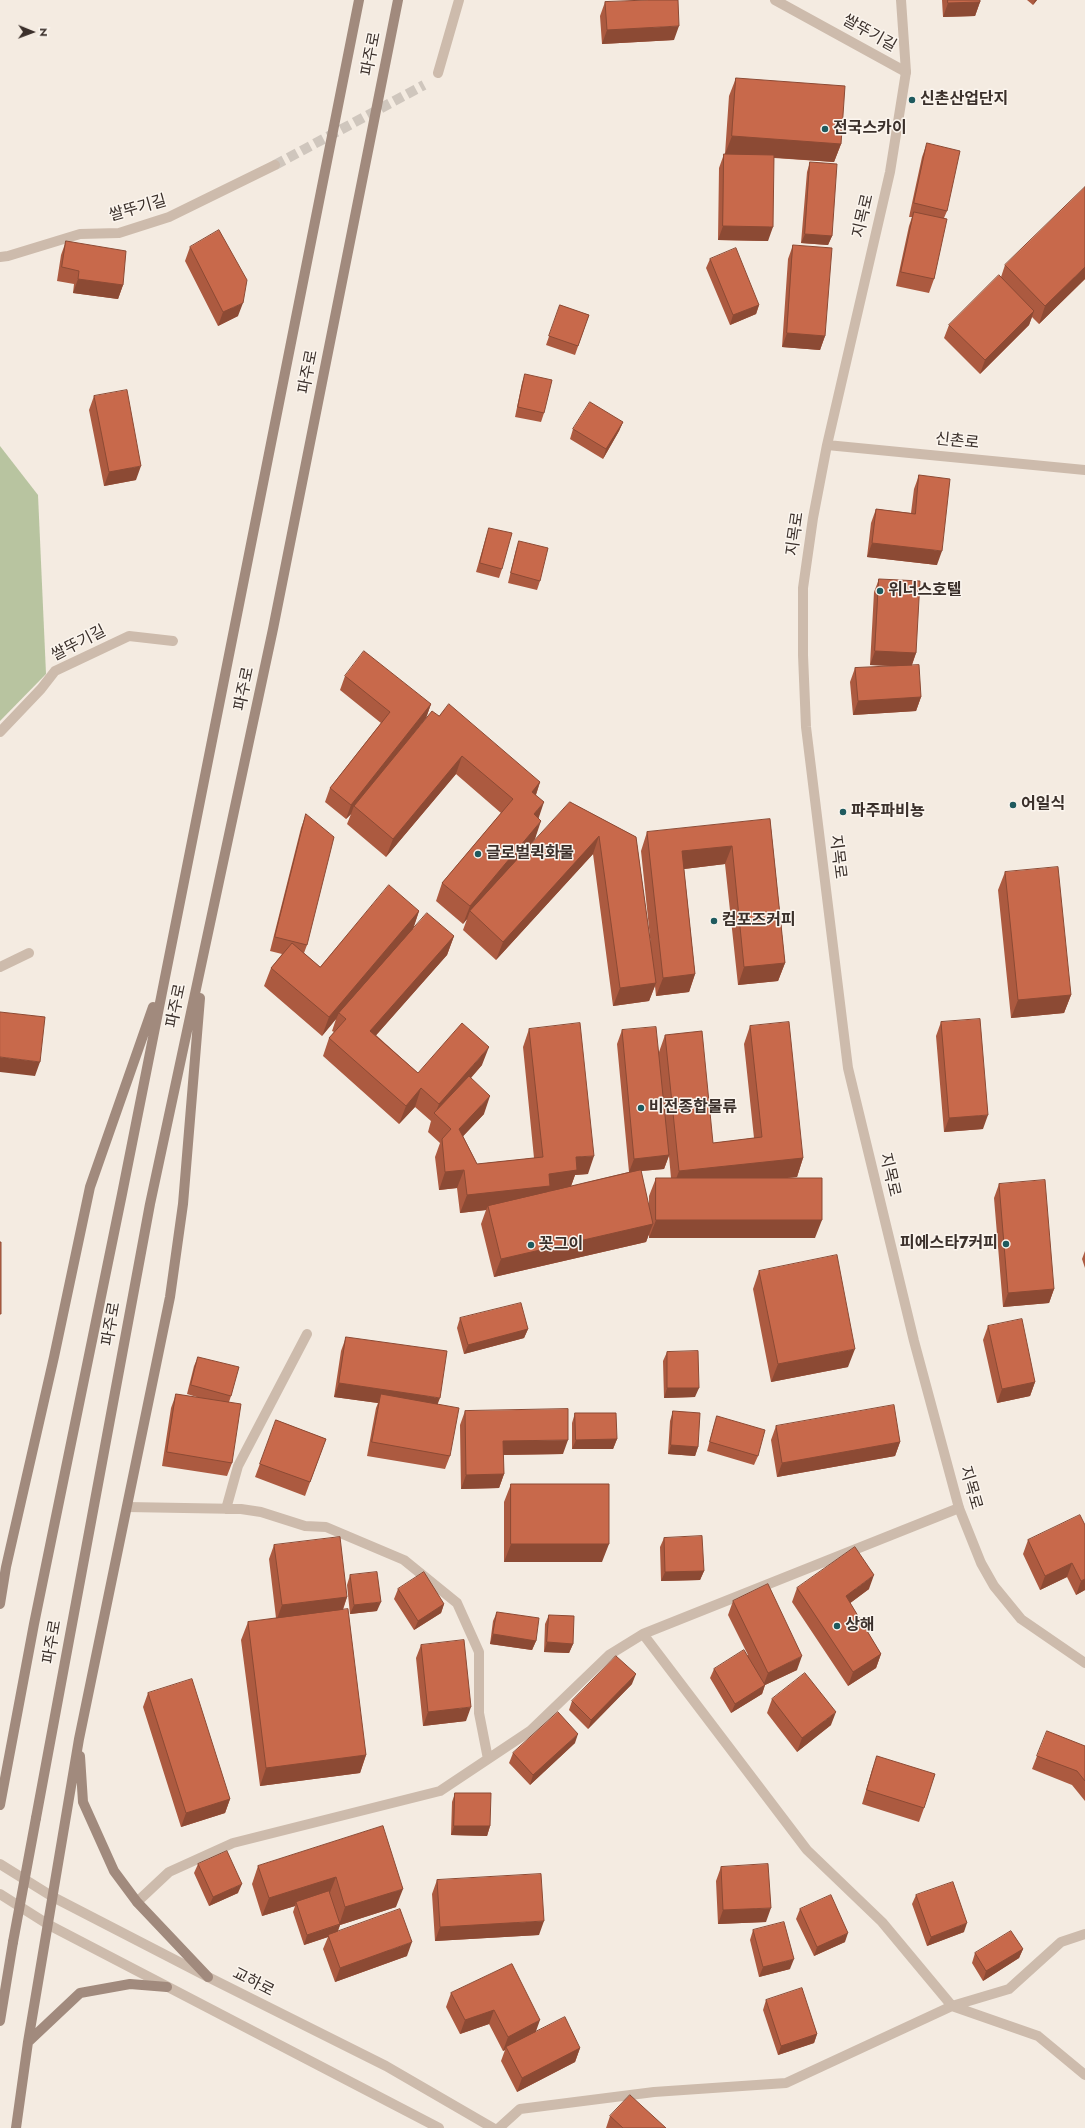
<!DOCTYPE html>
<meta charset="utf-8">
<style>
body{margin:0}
#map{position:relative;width:1085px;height:2128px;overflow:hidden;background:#f4ebe1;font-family:Jost,sans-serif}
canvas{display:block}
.north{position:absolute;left:12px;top:12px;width:40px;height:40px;-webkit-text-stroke:3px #fbf5ee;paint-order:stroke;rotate:91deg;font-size:11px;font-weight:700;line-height:16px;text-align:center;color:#3b302b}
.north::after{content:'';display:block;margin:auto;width:14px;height:18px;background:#3b302b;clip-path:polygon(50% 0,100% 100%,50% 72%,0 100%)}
</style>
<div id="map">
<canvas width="1085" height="2128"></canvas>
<div class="north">N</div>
</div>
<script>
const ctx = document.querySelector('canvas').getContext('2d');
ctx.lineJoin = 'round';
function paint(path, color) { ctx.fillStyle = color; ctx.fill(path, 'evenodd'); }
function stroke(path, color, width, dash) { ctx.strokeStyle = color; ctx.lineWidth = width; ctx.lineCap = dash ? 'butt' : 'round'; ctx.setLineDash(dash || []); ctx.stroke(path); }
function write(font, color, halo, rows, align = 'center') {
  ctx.font = font + ' Jost,"Noto Sans KR",sans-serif'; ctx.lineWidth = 3; ctx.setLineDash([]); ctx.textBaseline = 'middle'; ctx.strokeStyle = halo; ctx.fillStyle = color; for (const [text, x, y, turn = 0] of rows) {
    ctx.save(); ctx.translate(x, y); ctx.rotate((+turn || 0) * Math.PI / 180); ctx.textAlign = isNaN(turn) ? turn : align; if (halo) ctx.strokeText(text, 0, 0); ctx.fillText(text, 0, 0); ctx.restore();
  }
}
paint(new Path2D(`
 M0,446L38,495L46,674L0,721Z`), '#b8c4a0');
stroke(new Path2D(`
 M275,165L424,85`), '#cfc6bd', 10, [10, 5]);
stroke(new Path2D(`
 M775,0L906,72
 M438,73L459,0
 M0,257L8,256L80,234L119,233L169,217L275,165
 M0,732L41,689L55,671L129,636L173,641
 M0,967L29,953
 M127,1507L241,1509L261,1512L305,1526L326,1527L404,1560L457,1603L479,1652V1713L488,1759
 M226,1509L238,1466L307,1334
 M643,1634L807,1850L882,1922L952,2006L1038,2036L1085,2075
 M137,1902L169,1872L233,1843L440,1791L530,1731L609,1655L643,1634L959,1508
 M499,2128L520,2109L654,2092L786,2083L952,2006L1009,1989L1061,1942L1085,1934`), '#cdbbac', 10);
stroke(new Path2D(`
 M901,0L906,72L890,172L827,445L813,518L803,588V655L806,727L848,1068L914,1341L959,1508L981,1563L994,1586L1021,1619L1085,1663
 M827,445L1085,470
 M0,1864L53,1897L208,1977L386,2066L493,2128
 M0,1894L49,1925L439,2128`), '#cdbbac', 10);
stroke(new Path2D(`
 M0,1604L6,1567L54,1357L90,1187L153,1007
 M80,1756L83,1802L114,1871L137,1902L208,1977
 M0,1805L34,1624L122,1194L359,0
 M36,1818L150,1204L273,629L398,0
 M0,2021L13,1942
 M28,2042L80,1993L130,1984L167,1987
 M16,2128L28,2042L79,1739L170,1297L183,1204L200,998`), '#a18a7d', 10);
stroke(new Path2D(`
 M13,1942L36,1818`), '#a18a7d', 10);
paint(new Path2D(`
 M942,0H980V2L975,16L943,17Z
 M1027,0H1037L1033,5Z
 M605,2L674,40L602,44L600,16Z
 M736,78L841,144L834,162L774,158L768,241L718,240L719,168L724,154H725L729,96Z
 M927,143L947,211L944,218L934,279L929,293L896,286L909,226L912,217H909L922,157Z
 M810,162L832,236L828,245L801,243L807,172Z
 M66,241L123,285L118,299L73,293L74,284L57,281L61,255Z
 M793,245L825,336L820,350L782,347L788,259Z
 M190,247L238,316L218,326L185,261Z
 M710,259L759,305L756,314L730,325L706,268Z
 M1005,265L1085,279L1039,324L1032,317L1029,325L980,374L944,338L949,325L1001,277Z
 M560,305L589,315L575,355L546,345Z
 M525,374L544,413L541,422L515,417L522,383Z
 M94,396L136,480L104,486L89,410Z
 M623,422L619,431L603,459L570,439L573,429Z
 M919,475L937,565L867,557L871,523L876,509L911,513L914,489Z
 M489,528L502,569L499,578L476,572L486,537Z
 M519,541L540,581L537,590L508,583L516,550Z
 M879,579L916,653L912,665L921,697L916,711L853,715L850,682L855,668L896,666L870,665L874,592Z
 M345,676L431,704L426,718L409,739L439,716L540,782L536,795L538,818L535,839L516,861L570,802L636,837L651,947L641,851L647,832L770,819L785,963L778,981L738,985L725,864L684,869L695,974L689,992L656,996L655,986L649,1001L613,1006L593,854L496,960L463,930L467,919L463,924L436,901L442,883L501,813L456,774L386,857L347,824L351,814L346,819L325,802L330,788L381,723L340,690Z
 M306,814L307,945L304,953L320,967L419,911L413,929L454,936L447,955L376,1035L418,1073L482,1065L471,1078L484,1114L463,1136L477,1164L534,1158L523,1047L529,1029L588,1174L575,1175L571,1186L629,1172L617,1044L622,1030L659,1052L665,1035L713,1143L754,1138L744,1044L750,1026L803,1158L797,1177L782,1178L815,1238H649V1234L646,1242L494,1277L481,1224L486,1210L460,1213L457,1188L439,1190L435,1157L440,1143L428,1132L431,1121L415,1107L399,1124L323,1056L329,1038L334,1032L332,1031L336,1019L322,1036L264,986L271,968L282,954L270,951L301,828ZM669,1156L671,1178H656L649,1196V1207L641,1171L664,1169Z
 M1005,872L1071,995L1064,1013L1011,1018L998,890Z
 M941,1022L983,1129L944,1132L936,1036Z
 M999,1184L1054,1289L1049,1303L1003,1307L994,1198Z
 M1085,1251V1268L1082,1259Z
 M759,1271L848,1367L771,1382L753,1289Z
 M460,1318L528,1329L524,1338L464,1354L457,1328Z
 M988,1326L1035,1382L1030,1396L997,1403L983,1340Z
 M346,1337L438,1404L450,1456L445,1469L367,1456L376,1408L378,1403L334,1397L341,1351Z
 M667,1352L695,1397L664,1398L663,1361Z
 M198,1357L231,1396L229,1402L232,1463L227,1476L162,1466L171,1408L176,1394L200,1398L187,1394L194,1366Z
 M465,1411L563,1454L503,1455L504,1474L499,1488L461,1489L460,1425Z
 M673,1411L698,1447L695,1456L668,1454L670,1421Z
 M575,1413L617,1439L613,1449H572V1423Z
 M717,1416L758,1456L754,1465L707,1451L714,1425Z
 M276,1420L326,1439L305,1496L255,1477Z
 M776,1426L900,1442L895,1456L777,1477L771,1440Z
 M511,1484L602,1562H504V1502Z
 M1085,1525V1590L1076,1595L1067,1577L1040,1590L1023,1554L1028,1540Z
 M664,1538L704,1571L700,1580L661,1581L660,1547Z
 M274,1545L347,1597L343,1610L366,1755L360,1773L260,1786L241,1640L248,1622L276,1618L269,1559Z
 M350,1575L377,1611L350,1614L347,1585Z
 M797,1588L869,1589L850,1603L881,1654L876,1668L848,1686L792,1602Z
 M398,1589L444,1604L441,1613L414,1630L394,1599Z
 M733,1601L797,1670L765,1685L762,1694L731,1713L710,1678L714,1669L748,1655L728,1615Z
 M497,1612L536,1641L532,1650L490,1644L493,1621Z
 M549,1615L573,1644L569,1653L544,1652L545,1624Z
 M421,1645L466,1721L423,1726L416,1658Z
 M632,1684L588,1729L569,1710L572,1701Z
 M148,1693L230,1799L225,1813L181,1827L143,1707Z
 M772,1699L831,1725L797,1752L767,1713Z
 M575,1743L530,1785L509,1763L513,1753Z
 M1085,1746V1801L1072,1785L1032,1769L1037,1756Z
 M877,1756L924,1808L919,1822L862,1804L872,1770Z
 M455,1793L490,1826L487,1836L451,1835L452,1802Z
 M383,1826L396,1907L340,1925L337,1932L407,1956L335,1982L323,1949L328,1937L304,1945L293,1912L295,1906L262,1916L252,1884L258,1866Z
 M198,1864L238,1893L209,1906L194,1873Z
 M721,1867L766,1922L718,1924L716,1881Z
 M437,1880L539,1935L435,1941L432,1894Z
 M916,1895L964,1932L927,1946L912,1904Z
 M800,1909L845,1942L814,1956L796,1919Z
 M753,1930L790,1969L759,1977L750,1940Z
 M1023,1949L1019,1958L983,1981L972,1963L975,1953Z
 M512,1964L536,2032L580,2048L575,2062L517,2092L501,2061L505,2050L503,2051L489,2024L460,2034L446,2007L451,1993Z
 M766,2000L817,2034L814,2043L778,2055L763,2010Z
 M610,2116L666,2128H606Z`), '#ac5a40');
paint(new Path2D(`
 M1035,0H1037L1033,5Z
 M980,2L975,16L943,17L948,3Z
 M679,26L674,40L602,44L607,30Z
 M732,136L841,144L834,162L725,154Z
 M723,226L773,227L768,241L718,240Z
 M805,234L832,236L828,245L801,243Z
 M1085,267V279L1039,324L1045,306Z
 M78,279L123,285L118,299L73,293Z
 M243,303L238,316L218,326L223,312Z
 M759,305L756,314L730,325L733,315Z
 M1034,311L1029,325L980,374L985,360Z
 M787,333L825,336L820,350L782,347Z
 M623,422L619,431L603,459L606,449Z
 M141,466L136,480L104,486L109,472Z
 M872,543L942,551L937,565L867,557Z
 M875,651L916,653L911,667L870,665Z
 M921,697L916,711L853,715L858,701Z
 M431,704L426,718L356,808L354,806L351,814L346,819L351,805Z
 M462,756L456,774L386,857L393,839Z
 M540,782L534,800L532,792Z
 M544,802L538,820L534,814Z
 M541,821L535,839L472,913L470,911L467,919L463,924L470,906Z
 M599,836L593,854L496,960L503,942Z
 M732,846L725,864L676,870L682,851Z
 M419,911L413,929L339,1013L336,1019L322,1036L329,1017Z
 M454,936L447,955L364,1049L370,1031Z
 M785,963L778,981L738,985L744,967Z
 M695,974L689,992L656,996L663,978Z
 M656,983L649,1001L613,1006L620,988Z
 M1071,995L1064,1013L1011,1018L1018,1000Z
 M489,1047L482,1065L437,1116L435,1114L439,1104Z
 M0,1057L40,1062L35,1076L0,1072Z
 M421,1088L415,1107L399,1124L406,1106Z
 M490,1096L484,1114L453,1147L459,1129Z
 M988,1115L983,1129L944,1132L949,1118Z
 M669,1155L664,1169L629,1172L634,1159Z
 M594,1156L588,1174L575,1175L570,1189L548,1191L544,1204L488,1206L486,1210L460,1213L467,1195L549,1174L576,1157Z
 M803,1158L797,1177L672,1190L679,1171Z
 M464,1170L457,1188L439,1190L445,1172Z
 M656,1220H822L815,1238H649Z
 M653,1224L646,1242L494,1277L501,1259Z
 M1054,1289L1049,1303L1003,1307L1008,1293Z
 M528,1329L524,1338L464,1354L468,1345Z
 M855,1349L848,1367L771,1382L778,1364Z
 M1035,1382L1030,1396L997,1403L1002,1389Z
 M339,1383L440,1398L435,1411L381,1394L378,1403L334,1397Z
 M667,1388H699L695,1397L664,1398Z
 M617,1439L613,1449H572L576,1440Z
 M568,1440L563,1454L498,1455L503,1441Z
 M900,1442L895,1456L777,1477L782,1463Z
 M671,1445L698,1447L695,1456L668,1454Z
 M504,1474L499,1488L461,1489L466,1475Z
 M511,1544H609L602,1562H504Z
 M1072,1563L1067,1577L1040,1590L1045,1576Z
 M704,1571L700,1580L661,1581L665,1572Z
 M874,1575L869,1589L841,1610L846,1596Z
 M1085,1579V1590L1076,1595L1081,1581Z
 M347,1597L342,1611L277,1619L282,1605Z
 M381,1602L377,1611L350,1614L354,1605Z
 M444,1604L441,1613L414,1630L418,1621Z
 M493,1634L536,1641L532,1650L490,1644Z
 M547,1642L573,1644L569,1653L544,1652Z
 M881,1654L876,1668L848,1686L853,1672Z
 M802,1656L797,1670L765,1685L762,1694L731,1713L735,1704L763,1686L768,1673Z
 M636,1674L632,1684L588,1729L591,1720Z
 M471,1707L466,1721L423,1726L428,1712Z
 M836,1712L831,1725L797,1752L802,1738Z
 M578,1734L575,1743L530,1785L533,1775Z
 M366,1755L360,1773L260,1786L266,1768Z
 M230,1799L225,1813L181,1827L186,1813Z
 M454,1826H490L487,1836L451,1835Z
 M336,1877L329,1895L296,1902L295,1906L262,1916L269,1898Z
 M242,1884L238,1893L209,1906L213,1897Z
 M403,1889L396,1907L340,1925L337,1934L328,1935V1937L304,1945L307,1935L339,1925L345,1907Z
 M771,1908L766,1922L718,1924L723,1910Z
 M544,1921L539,1935L435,1941L440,1927Z
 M967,1923L964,1932L927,1946L931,1937Z
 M848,1933L845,1942L814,1956L817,1947Z
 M412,1942L407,1956L335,1982L340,1968Z
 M1023,1949L1019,1958L983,1981L986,1971Z
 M794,1959L790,1969L759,1977L763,1967Z
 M494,2010L489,2024L460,2034L465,2020Z
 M540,2020L535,2034L506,2047L505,2050L503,2051L508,2037Z
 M817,2034L814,2043L778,2055L781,2046Z
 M580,2048L575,2062L517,2092L522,2078Z`), '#8c4a34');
const building = new Path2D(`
 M648,0H678L679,26L607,30L605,2Z
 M948,0H980V2L948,3Z
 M736,78L845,86L841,144L732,136Z
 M927,143L960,151L947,211L914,203Z
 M724,154L774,155L773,227L723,226Z
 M810,162L837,164L832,236L805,234Z
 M1085,187V267L1045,306L1005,265Z
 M914,212L947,219L934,279L901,272Z
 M219,230L247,280L243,303L223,312L190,247Z
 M66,241L126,251L123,285L78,279L79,271L62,267Z
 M793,245L832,248L825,336L787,333Z
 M736,248L759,305L733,315L710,259Z
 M999,275L1034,311L985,360L949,325Z
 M560,305L589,315L578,346L549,336Z
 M525,374L552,380L544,413L518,407Z
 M127,390L141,466L109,472L94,396Z
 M590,402L623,422L606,449L573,429Z
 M919,475L950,479L942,551L872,543L876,509L915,514Z
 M489,528L512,533L502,569L480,563Z
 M519,541L548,548L540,581L511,573Z
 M879,579L920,581L916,653L875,651Z
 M364,651L431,704L351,805L330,788L390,712L345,676Z
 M919,665L921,697L858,701L855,668Z
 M449,704L540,782L532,792L544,802L534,814L541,821L470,906L442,883L513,799L462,756L393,839L354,806L432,711L439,716Z
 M570,802L636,837L656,983L620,988L599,836L503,942L470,911Z
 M306,814L334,837L307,945L275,937Z
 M770,819L785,963L744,967L732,846L682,851L695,974L663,978L647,832Z
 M1058,867L1071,995L1018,1000L1005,872Z
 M389,885L419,911L329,1017L271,968L292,943L320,967Z
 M427,913L454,936L370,1031L418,1073L462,1023L489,1047L439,1104L421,1088L406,1106L329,1038L346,1019L339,1013Z
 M0,1012L45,1017L40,1062L0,1057Z
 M980,1019L988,1115L949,1118L941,1022Z
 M789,1022L803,1158L679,1171L665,1035L702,1031L713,1143L762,1137L750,1026Z
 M580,1023L594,1156L576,1157L577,1170L549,1174L550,1186L467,1195L464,1170L445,1172L442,1139L451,1129L434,1113L469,1076L490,1096L459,1129L477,1164L543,1157L529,1029Z
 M656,1027L669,1155L634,1159L622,1030Z
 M641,1170L653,1224L501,1259L488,1206Z
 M656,1178H822V1220H656Z
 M1045,1180L1054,1289L1008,1293L999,1184Z
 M0,1242H1V1314H0Z
 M837,1255L855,1349L778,1364L759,1271Z
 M521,1303L528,1329L468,1345L460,1318Z
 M1022,1319L1035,1382L1002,1389L988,1326Z
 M346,1337L447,1351L440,1398L339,1383Z
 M698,1351L699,1388H667V1352Z
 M198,1357L239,1367L231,1396L191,1385Z
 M176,1394L241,1404L232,1463L167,1452Z
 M381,1394L459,1408L450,1456L372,1442Z
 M894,1405L900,1442L782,1463L776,1426Z
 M568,1409V1440L503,1441L504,1474L466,1475L465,1411Z
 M673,1411L700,1413L698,1447L671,1445Z
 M575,1413H616L617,1439L576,1440Z
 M717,1416L765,1430L758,1456L710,1442Z
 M276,1420L326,1439L310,1482L260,1464Z
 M511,1484H609V1544H511Z
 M1080,1515L1085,1525V1579L1081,1581L1072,1563L1045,1576L1028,1540Z
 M702,1536L704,1571L665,1572L664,1538Z
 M340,1537L347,1597L282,1605L274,1545Z
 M855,1547L874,1575L846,1596L881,1654L853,1672L797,1588Z
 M377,1572L381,1602L354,1605L350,1575Z
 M424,1572L444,1604L418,1621L398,1589Z
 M768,1584L802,1656L768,1673L733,1601Z
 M348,1609L366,1755L266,1768L248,1622Z
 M497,1612L539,1618L536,1641L493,1634Z
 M549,1615L574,1616L573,1644L547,1642Z
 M464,1640L471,1707L428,1712L421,1645Z
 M744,1650L765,1685L735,1704L714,1669Z
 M616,1656L636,1674L591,1720L572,1701Z
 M805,1673L836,1712L802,1738L772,1699Z
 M192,1679L230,1799L186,1813L148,1693Z
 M558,1712L578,1734L533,1775L513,1753Z
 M1047,1731L1085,1746V1781L1077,1771L1037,1756Z
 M877,1756L935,1774L924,1808L867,1790Z
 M455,1793H491L490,1826H454Z
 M383,1826L403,1889L345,1907L336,1877L269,1898L258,1866Z
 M227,1851L242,1884L213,1897L198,1864Z
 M768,1864L771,1908L723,1910L721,1867Z
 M541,1874L544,1921L440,1927L437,1880Z
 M953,1882L967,1923L931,1937L916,1895Z
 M329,1891L340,1924L307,1935L296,1902Z
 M831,1895L848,1933L817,1947L800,1909Z
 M400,1909L412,1942L340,1968L328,1935Z
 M784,1922L794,1959L763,1967L753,1930Z
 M1011,1931L1023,1949L986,1971L975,1953Z
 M512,1964L540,2020L508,2037L494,2010L465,2020L451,1993Z
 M802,1988L817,2034L781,2046L766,2000Z
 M565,2017L580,2048L522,2078L506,2047Z
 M630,2095L666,2128H623L610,2116Z`);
paint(building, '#c8694b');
stroke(building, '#8c4a34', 1);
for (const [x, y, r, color] of [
 [912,100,4,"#1f5a5e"],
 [825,129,4,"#1f5a5e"],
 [880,591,4,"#1f5a5e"],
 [1013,805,4,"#1f5a5e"],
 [843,812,4,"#1f5a5e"],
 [478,854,4,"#1f5a5e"],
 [714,921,4,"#1f5a5e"],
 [641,1108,4,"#1f5a5e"],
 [1006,1244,4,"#1f5a5e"],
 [531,1245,4,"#1f5a5e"],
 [837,1626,4,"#1f5a5e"]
]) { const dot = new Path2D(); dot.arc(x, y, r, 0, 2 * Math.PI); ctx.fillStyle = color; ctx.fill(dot); stroke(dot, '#fbf5ee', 1.5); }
write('16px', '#3b302b', '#fbf5ee', [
 ["쌀뚜기길",869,34,29],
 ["파주로",372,54,-79],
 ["쌀뚜기길",138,209,-16],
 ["지목로",864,216,-77],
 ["파주로",309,372,-79],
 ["신촌로",957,442,6],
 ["지목로",796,534,-82],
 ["쌀뚜기길",79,644,-27],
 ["파주로",245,689,-78],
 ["지목로",837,857,83],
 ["파주로",177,1006,-78],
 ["지목로",889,1175,77],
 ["파주로",112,1324,-80],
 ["지목로",970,1488,74],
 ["파주로",53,1642,-80],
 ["교하로",253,1983,27]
]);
write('bold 16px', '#3b302b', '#fbf5ee', [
 ["신촌산업단지",920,100],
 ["전국스카이",833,129],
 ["위너스호텔",888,591],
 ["어일식",1021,805],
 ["파주파비뇽",851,812],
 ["글로벌퀵화물",486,854],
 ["컴포즈커피",722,921],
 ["비전종합물류",649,1108],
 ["피에스타7커피",998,1244,"right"],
 ["꼿그이",539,1245],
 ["상해",845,1626]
], 'left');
</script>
